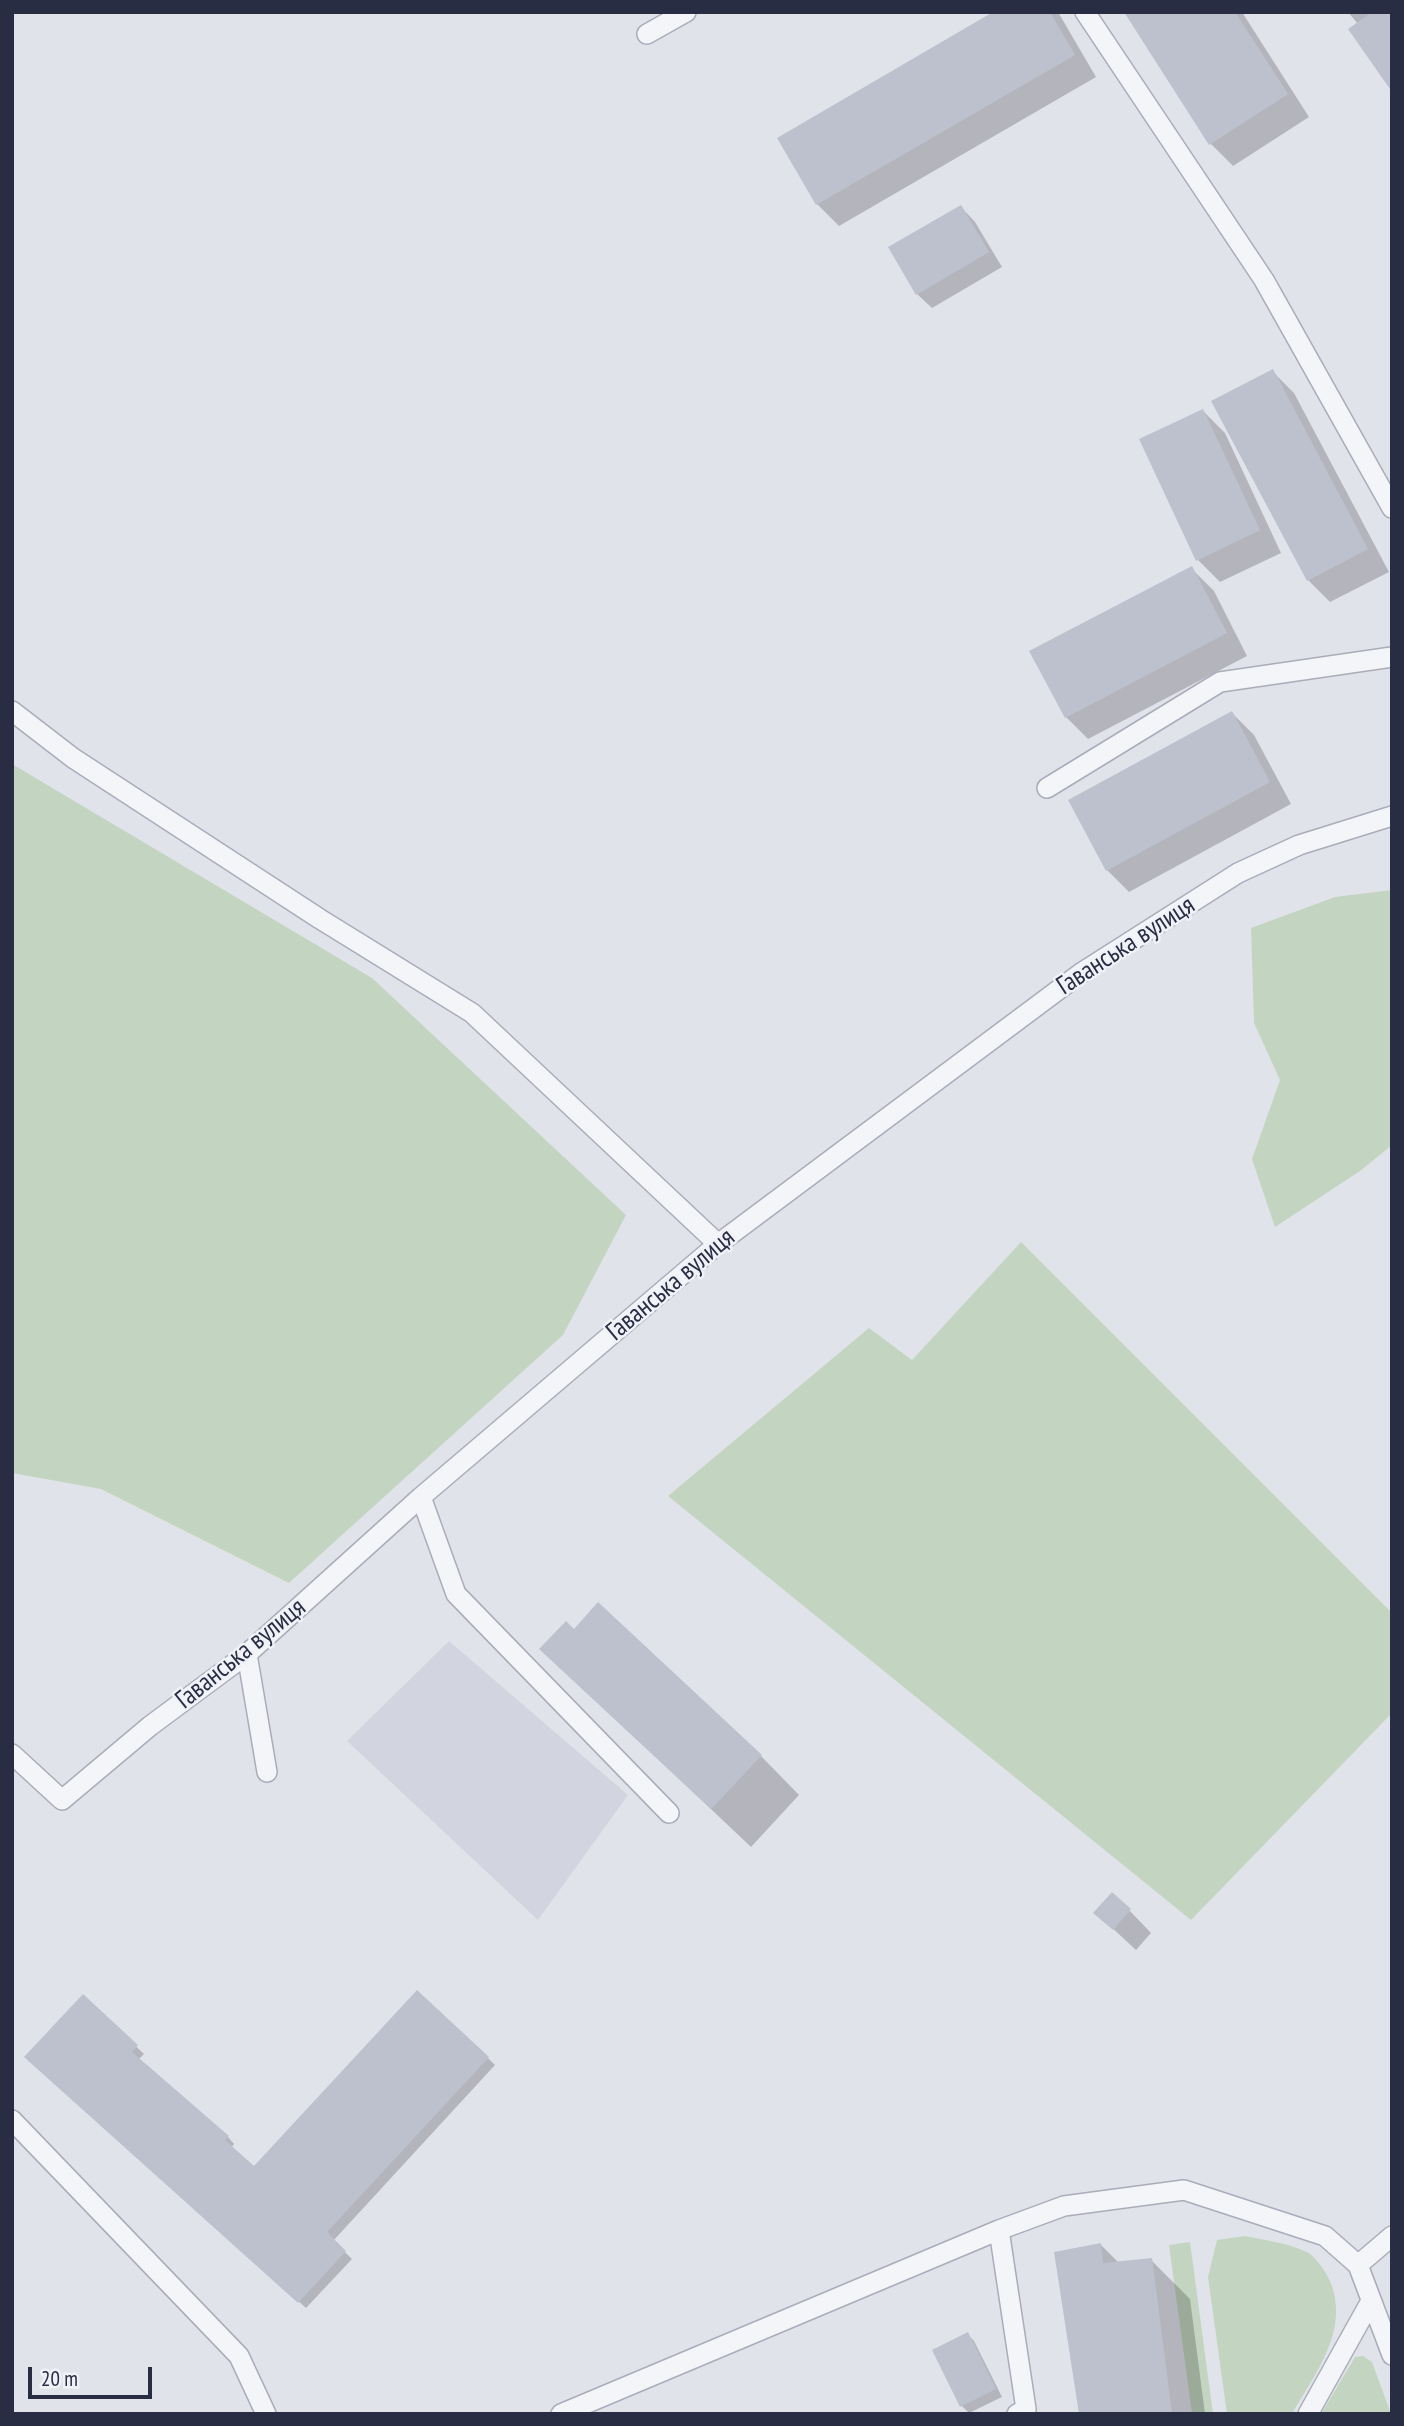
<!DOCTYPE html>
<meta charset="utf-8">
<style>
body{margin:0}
#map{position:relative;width:1404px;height:2426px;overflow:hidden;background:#e1e3eb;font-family:"PT Sans Narrow",sans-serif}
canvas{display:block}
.frame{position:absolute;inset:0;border:14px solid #282d44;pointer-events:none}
.scale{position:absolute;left:28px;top:2367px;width:124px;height:32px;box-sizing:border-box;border:4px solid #282d44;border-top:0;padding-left:9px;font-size:21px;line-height:24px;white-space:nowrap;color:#282d44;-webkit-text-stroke:5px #f0f2f8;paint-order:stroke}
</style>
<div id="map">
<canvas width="1404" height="2426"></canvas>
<div class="frame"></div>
<div class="scale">20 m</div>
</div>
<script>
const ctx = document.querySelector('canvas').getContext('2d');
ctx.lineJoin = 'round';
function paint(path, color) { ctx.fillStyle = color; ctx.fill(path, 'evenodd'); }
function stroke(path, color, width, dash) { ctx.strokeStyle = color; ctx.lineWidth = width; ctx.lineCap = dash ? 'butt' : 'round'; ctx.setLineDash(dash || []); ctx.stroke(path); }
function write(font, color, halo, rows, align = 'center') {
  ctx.font = font + ' "PT Sans Narrow",sans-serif'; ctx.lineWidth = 5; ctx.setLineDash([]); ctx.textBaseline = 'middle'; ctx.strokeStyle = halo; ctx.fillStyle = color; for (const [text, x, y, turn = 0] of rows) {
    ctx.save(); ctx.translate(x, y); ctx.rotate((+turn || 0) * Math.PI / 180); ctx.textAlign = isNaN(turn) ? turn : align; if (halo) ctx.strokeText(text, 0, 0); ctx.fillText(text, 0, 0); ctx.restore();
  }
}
paint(new Path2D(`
 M449,1641L628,1795L538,1920L347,1741Z`), '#d2d5e0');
paint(new Path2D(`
 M12,764L372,978L626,1215L563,1335L289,1583L101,1489L12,1473Z
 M1392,890V1145L1360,1171L1275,1227L1252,1159L1280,1080L1254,1023L1251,928L1335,897Z
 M1021,1242L1392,1613V1713L1191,1920L668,1496L869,1328L912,1360Z
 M1245,2236C1265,2240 1288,2243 1307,2252C1316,2257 1326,2272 1330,2281C1350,2330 1316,2372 1292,2414H1227L1208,2277L1217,2240Z
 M1190,2242L1213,2414H1192L1169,2245Z
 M1363,2356L1372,2362L1391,2414H1321L1355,2357Z`), '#c3d5c1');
paint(new Path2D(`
 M996,12H1058L1096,77L839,226L817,204Z
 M1126,12H1242L1309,117L1233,166L1211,144Z
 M1348,12H1392L1358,24Z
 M961,207L975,222L1002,267L932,308L917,294Z
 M1272,371L1294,393L1389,572L1330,602L1308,580Z
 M1203,411L1225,433L1281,553L1220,582L1198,560Z
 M1192,569L1214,591L1247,656L1088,739L1066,717Z
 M1232,713L1254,735L1291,804L1129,892L1107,870Z
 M542,1649L761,1756L799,1795L751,1847Z
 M1130,1911L1151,1933L1136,1950L1096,1913Z
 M83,1997L144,2054L138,2060L228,2137L234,2144L231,2148L254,2168L488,2058L495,2065L333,2241L352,2259L306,2308L33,2063Z
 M1101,2245L1119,2263L1151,2260L1190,2299L1205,2414H1081Z
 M967,2334L974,2341L1002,2397L969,2413L962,2406L934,2351Z`), '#0003');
paint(new Path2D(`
 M993,12H1050L1075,55L816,205L777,138Z
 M1124,12H1235L1288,94L1209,145Z
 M1372,12H1392V92L1348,29Z
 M961,205L989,252L916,295L888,247Z
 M1273,369L1368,549L1307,581L1211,401Z
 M1203,409L1260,530L1196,561L1139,439Z
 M1192,566L1227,633L1065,718L1029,651Z
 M1232,711L1270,782L1106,871L1068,800Z
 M598,1602L762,1755L711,1809L539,1649L566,1621L574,1629Z
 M1112,1892L1131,1909L1113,1930L1093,1913Z
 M417,1990L489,2057L327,2232L346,2251L298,2303L24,2057L83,1994L138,2045L132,2052L229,2136L225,2140L254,2166Z
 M1101,2243L1103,2263L1152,2258L1172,2414H1079L1054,2252Z
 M968,2332L996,2389L960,2407L932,2350Z`), '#bdc1ce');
const lane = new Path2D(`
 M1085,12L1264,280L1392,508
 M647,34L686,12
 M12,711L73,758L320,919L472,1013L718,1244
 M1047,788L1220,682L1392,657
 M421,1497L456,1594L669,1813
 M247,1654L267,1772
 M12,1754L62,1800L150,1726L247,1654L421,1497L718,1244L1081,973L1238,873L1299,845L1392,816
 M12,2120L239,2356L266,2414
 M1358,2265L1392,2355
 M561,2414L999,2230
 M1017,2414L1026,2409L999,2230L1064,2206L1184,2190L1325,2236L1358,2265L1392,2236
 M1308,2414L1371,2301`);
stroke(lane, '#aaacb9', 22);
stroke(lane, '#f4f5f8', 19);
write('26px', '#282d44', '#f0f2f8', [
 ["Гаванська вулиця",1126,946,-33],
 ["Гаванська вулиця",671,1285,-40],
 ["Гаванська вулиця",241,1654,-39]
]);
</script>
